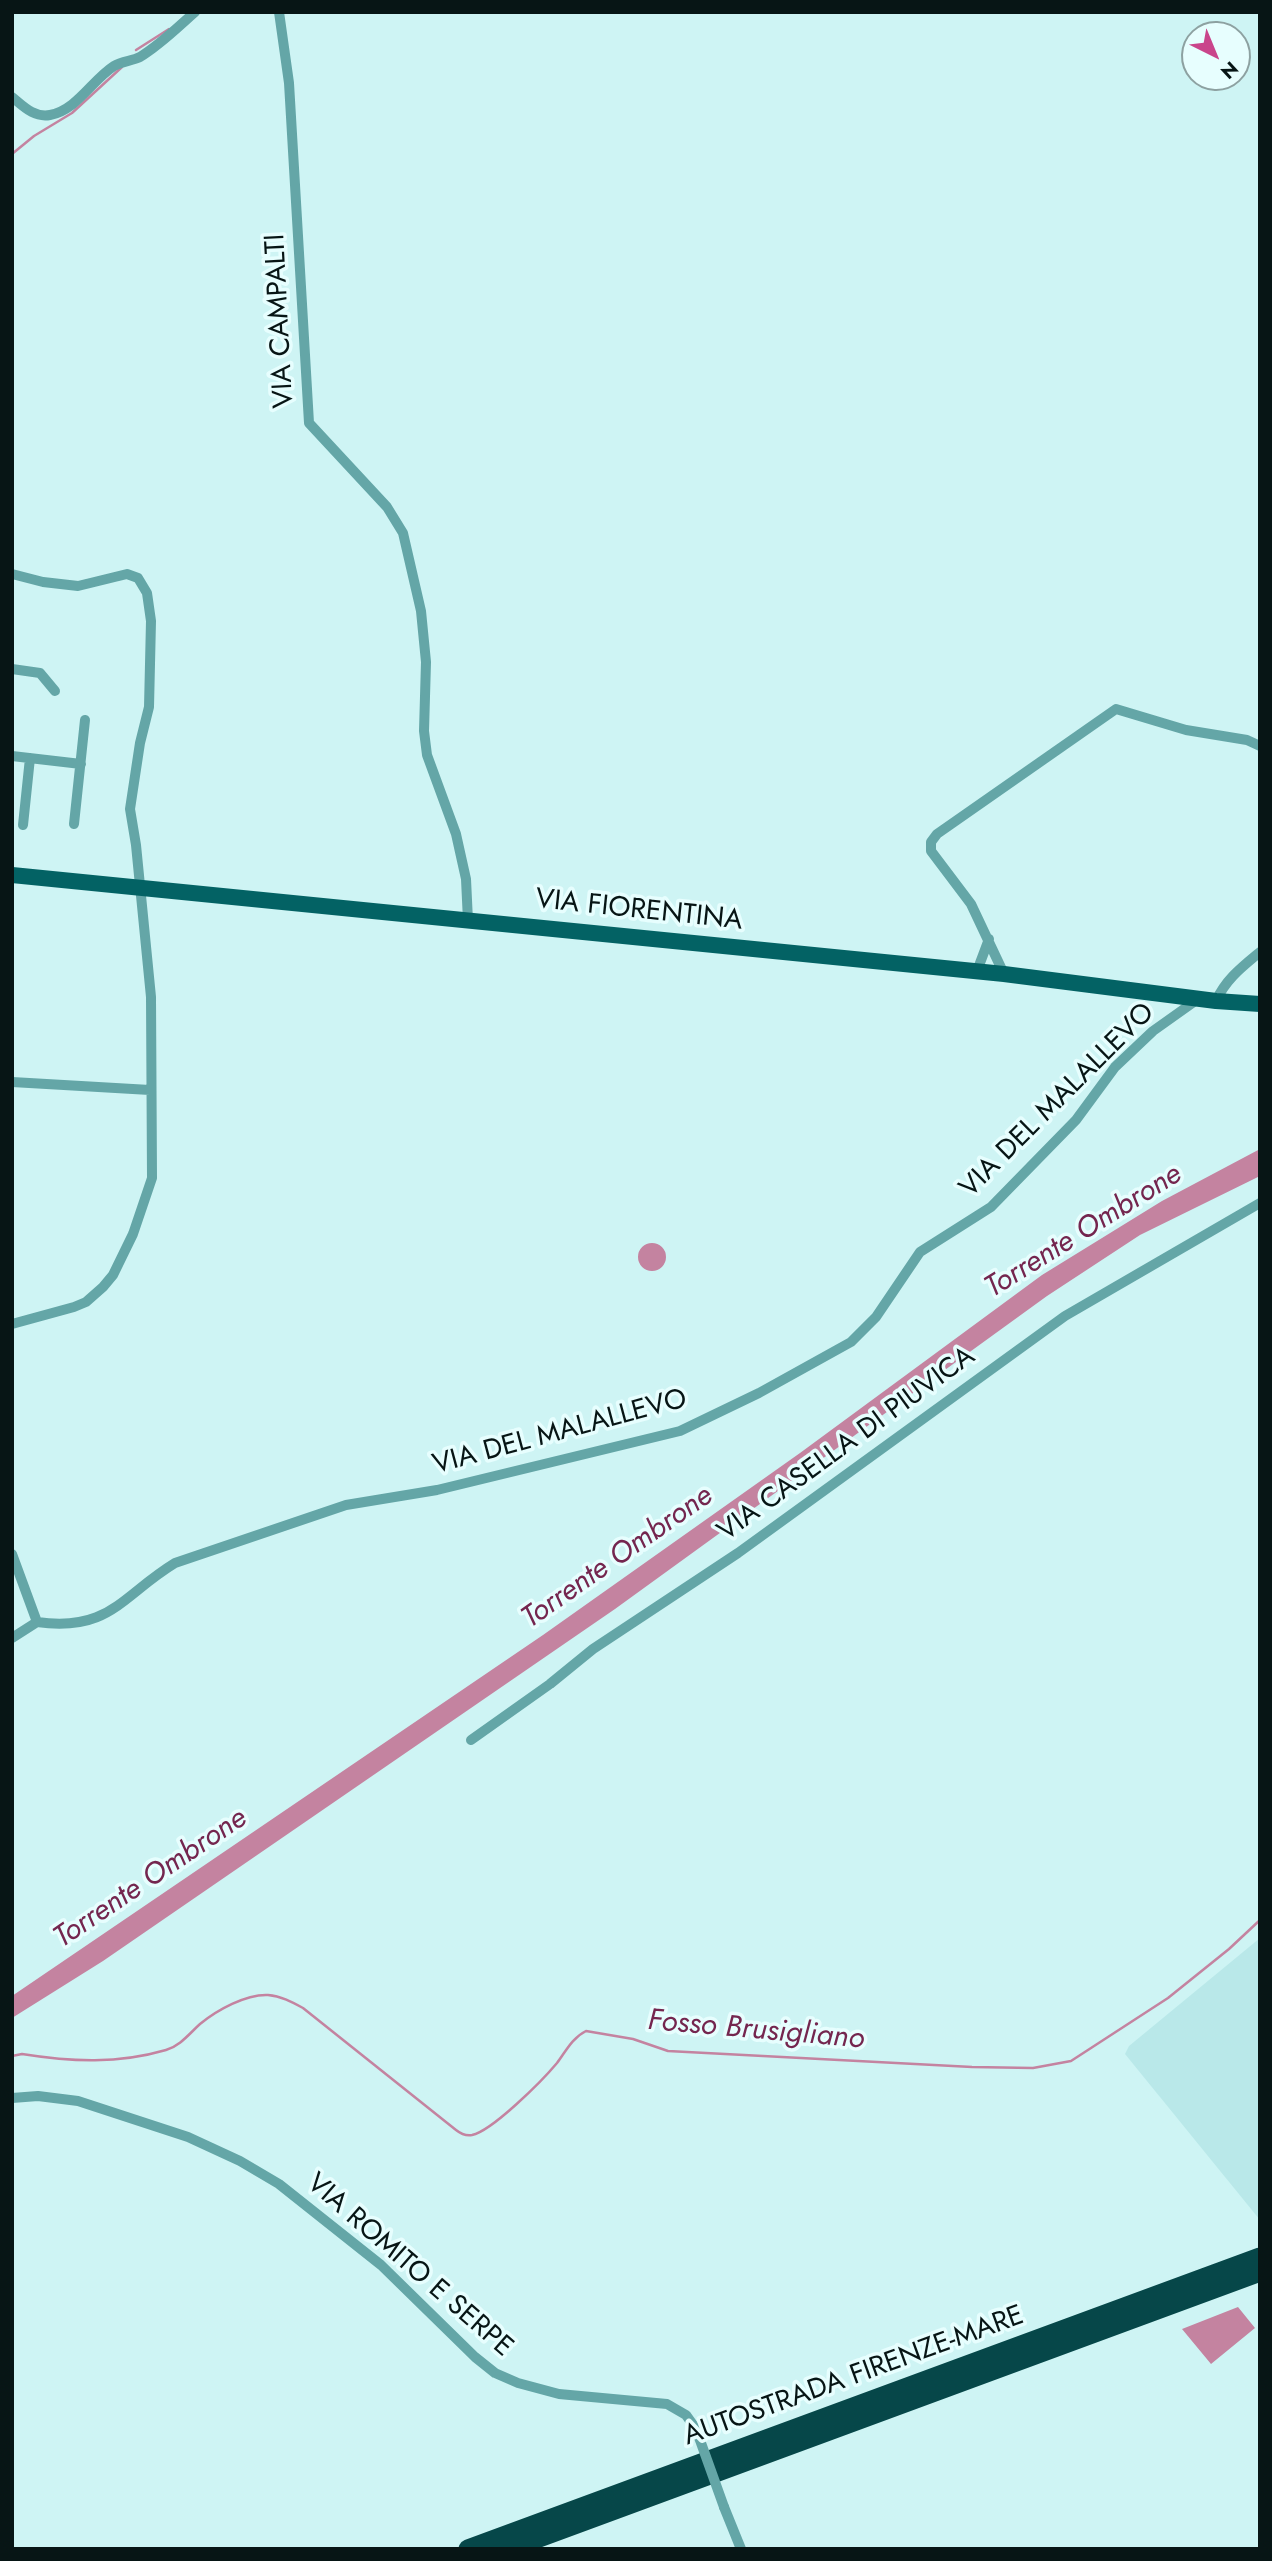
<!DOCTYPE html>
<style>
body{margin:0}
#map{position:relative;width:1272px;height:2561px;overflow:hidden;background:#cef4f4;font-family:Jost,sans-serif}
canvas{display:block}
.frame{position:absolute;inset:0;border:14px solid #071515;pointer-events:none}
.north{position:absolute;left:1181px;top:21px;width:70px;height:70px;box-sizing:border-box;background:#e7fefe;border:2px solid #8da1a1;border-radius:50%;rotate:137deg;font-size:19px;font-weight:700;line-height:28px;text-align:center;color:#071515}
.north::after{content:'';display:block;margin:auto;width:24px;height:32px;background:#c9458b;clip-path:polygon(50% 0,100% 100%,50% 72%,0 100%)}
</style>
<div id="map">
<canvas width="1272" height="2561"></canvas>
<div class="frame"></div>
<div class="north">N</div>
</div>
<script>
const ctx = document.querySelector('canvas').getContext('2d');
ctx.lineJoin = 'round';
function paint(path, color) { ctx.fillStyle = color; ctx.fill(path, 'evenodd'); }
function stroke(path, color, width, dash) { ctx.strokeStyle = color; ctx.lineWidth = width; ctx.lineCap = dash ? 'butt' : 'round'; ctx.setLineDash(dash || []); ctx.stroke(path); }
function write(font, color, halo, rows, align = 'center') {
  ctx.font = font + ' Jost,sans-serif'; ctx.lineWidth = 7; ctx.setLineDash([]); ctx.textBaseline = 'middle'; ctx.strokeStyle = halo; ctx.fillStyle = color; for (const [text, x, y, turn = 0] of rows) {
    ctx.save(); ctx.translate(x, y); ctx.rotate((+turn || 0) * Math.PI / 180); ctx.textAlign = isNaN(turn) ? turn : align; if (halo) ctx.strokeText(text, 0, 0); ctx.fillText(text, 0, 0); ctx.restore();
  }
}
paint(new Path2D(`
 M1260,1938V2220L1125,2054L1129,2046Z`), '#b9e8e9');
paint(new Path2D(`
 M1260,1149V1176L1140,1235L1047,1296L615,1609L103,1961L12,2018V1996L543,1635L800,1453L1042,1275L1162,1201Z
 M638 1257a14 14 0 1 1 28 0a14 14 0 1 1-28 0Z
 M1238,2307L1255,2328L1211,2364L1182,2329Z`), '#c483a0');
stroke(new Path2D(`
 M136,50L169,29
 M12,154L34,136L72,113L122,67
 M12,2056L22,2054C72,2062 118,2064 166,2050C180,2046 189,2034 200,2024C217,2010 246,1994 268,1995C281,1996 292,2002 303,2008L456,2130C461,2134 466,2136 472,2135C492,2131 542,2081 557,2063C566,2051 572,2038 586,2031L633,2039L668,2051L972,2067L1033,2068L1071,2061L1168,1998L1229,1949L1260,1920`), '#c483a0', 2.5);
stroke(new Path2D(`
 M279,12L289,83L309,423L387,507L403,533L421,611L426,662L424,731L427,755L456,834L466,879L468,921
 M12,97C23,106 34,118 50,115C77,110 92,80 114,66C122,61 132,61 140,57C160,45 178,27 195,12
 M12,574L43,582L78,586L127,574L138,578L147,593L151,621L149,707L140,743L130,809L136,845L151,997L152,1178L133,1234L113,1275L103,1287L86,1302L74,1307L12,1324
 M12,669L40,673L55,691
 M12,756L81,764
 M74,824L85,720
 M23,825L30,758
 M977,971L989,939
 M1004,974L971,904L931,851V842L937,834L1116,709L1186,730L1247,740L1260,746
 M1216,1001C1226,979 1242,967 1260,952
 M12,1082L150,1090
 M12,1554L37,1622C110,1632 121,1596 175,1563L346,1505L437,1490L680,1431L759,1393L851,1342L876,1317L920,1252L991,1207L1076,1120L1115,1067L1153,1031L1198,999
 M12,1638L37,1622
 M471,1740L550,1684L593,1649L738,1553L1065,1316L1260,1203
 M12,2098L38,2096L78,2101L188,2137L240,2161L279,2184L381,2265L475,2357L495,2373L518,2383L559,2394L667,2404L686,2415L696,2429
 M724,2507L741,2549`), '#64a6a7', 10);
stroke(new Path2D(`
 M12,875L1004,974L1216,1001L1260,1004`), '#036264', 16);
stroke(new Path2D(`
 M468,2549L1260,2257
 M509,2549L1260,2272`), '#064749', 19);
stroke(new Path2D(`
 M696,2429L724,2507`), '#64a6a7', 10);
write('28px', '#071515', '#e7fefe', [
 ["VIA CAMPALTI",281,321,-93],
 ["VIA FIORENTINA",639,911,6],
 ["VIA DEL MALALLEVO",1058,1101,-45],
 ["VIA DEL MALALLEVO",560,1433,-15],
 ["VIA CASELLA DI PIUVICA",847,1445,-36],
 ["VIA ROMITO E SERPE",409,2266,41],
 ["AUTOSTRADA FIRENZE-MARE",854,2377,-20]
]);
write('italic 30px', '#74264f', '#e7fefe', [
 ["Torrente Ombrone",1084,1232,-32],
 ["Torrente Ombrone",618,1558,-35],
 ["Torrente Ombrone",151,1879,-34],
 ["Fosso Brusigliano",756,2031,5]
]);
</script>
